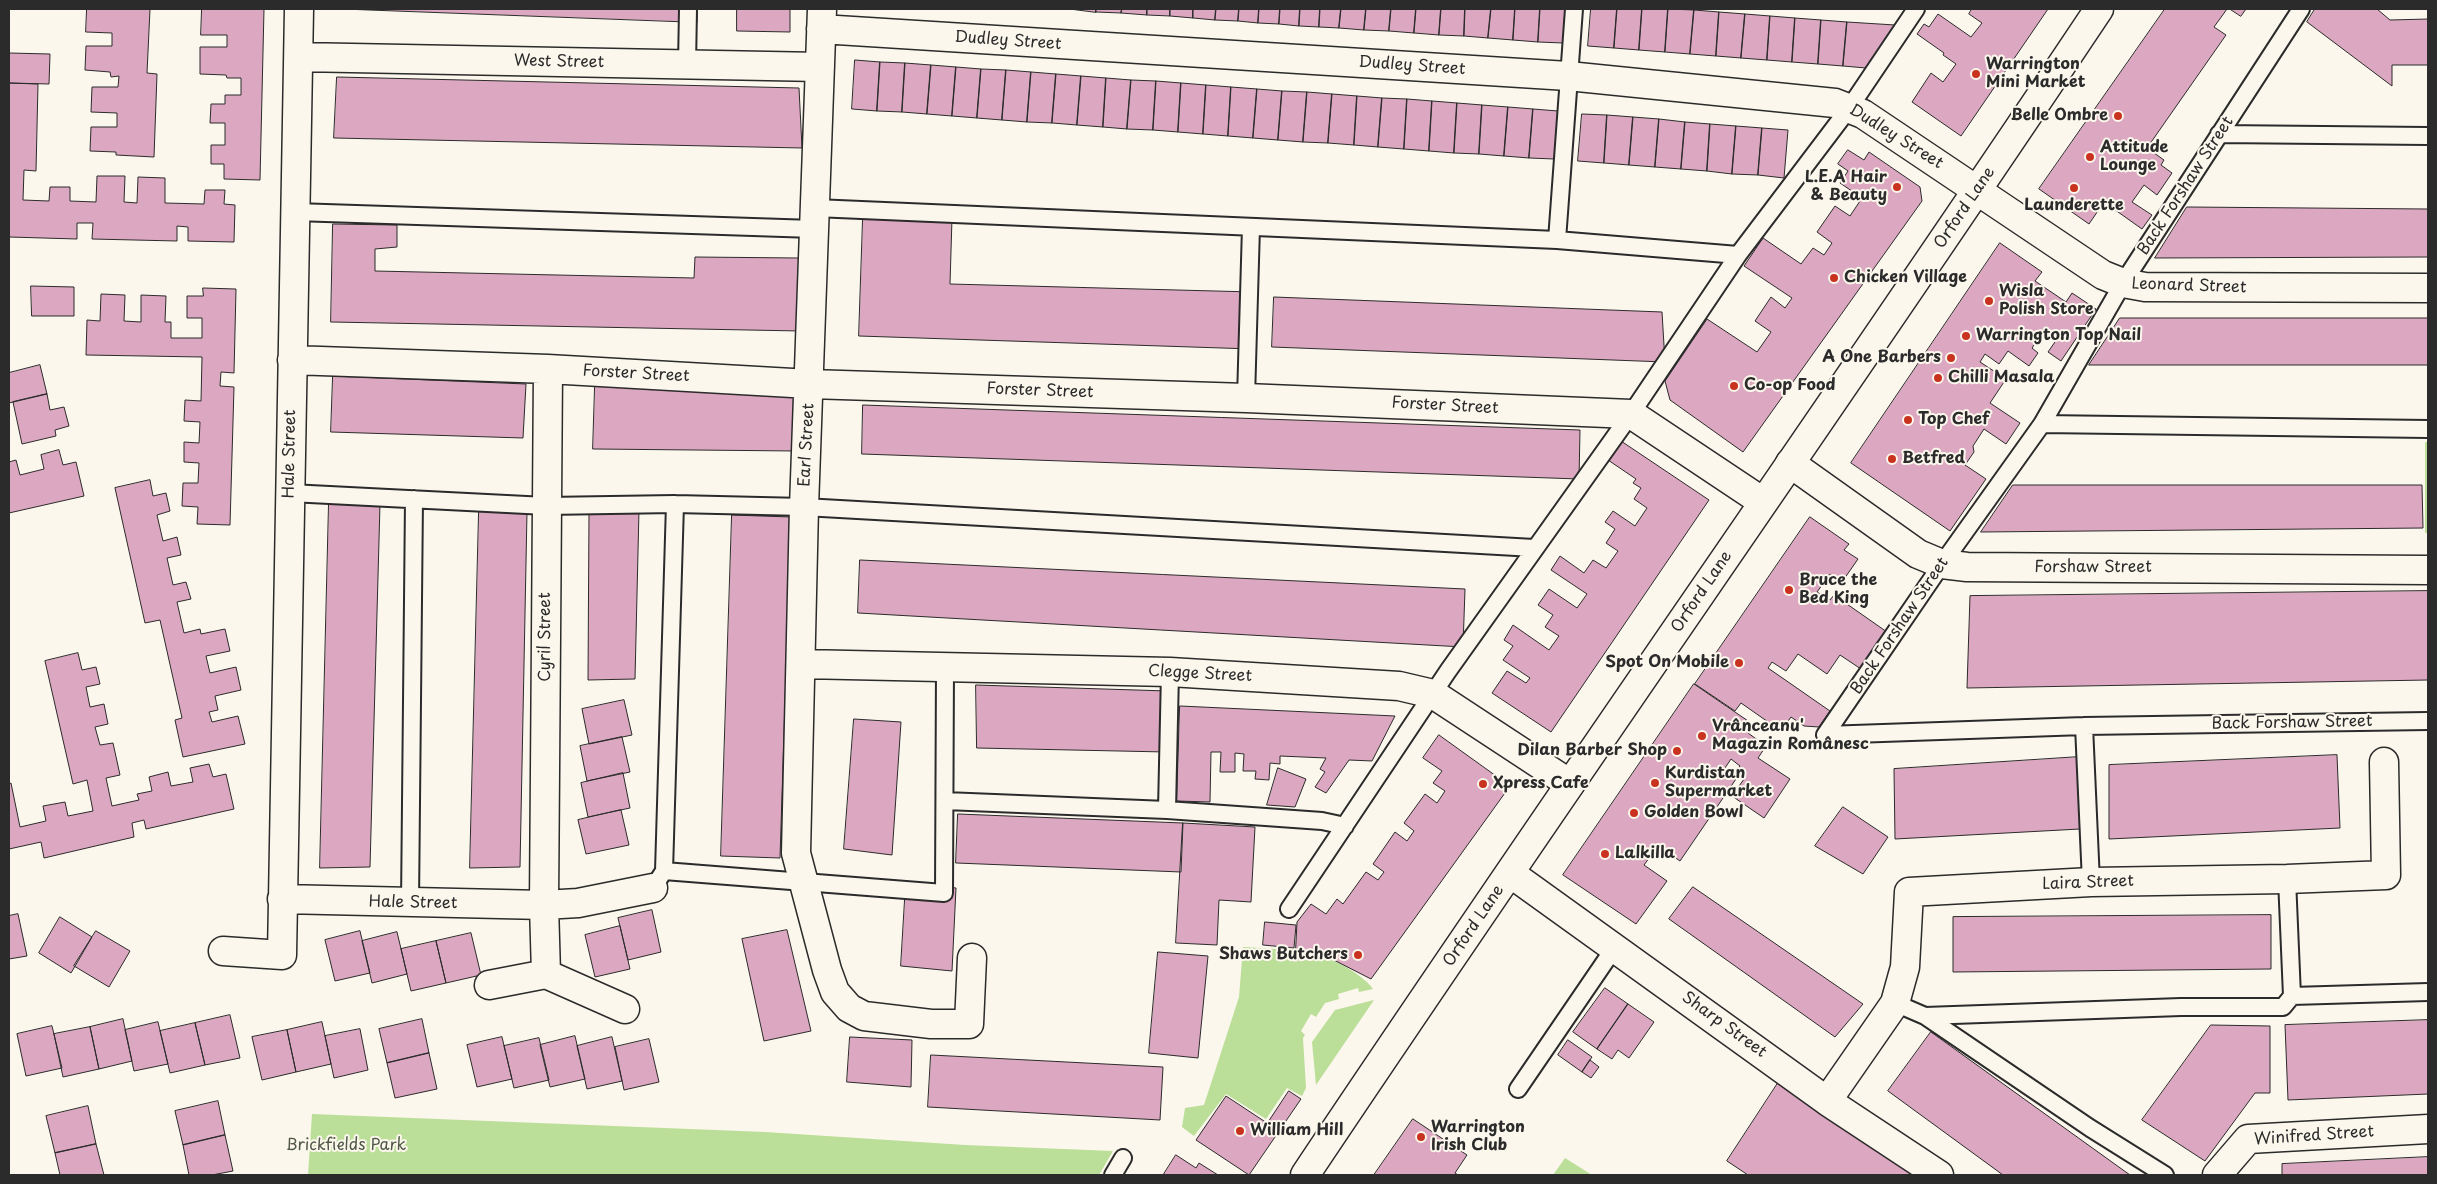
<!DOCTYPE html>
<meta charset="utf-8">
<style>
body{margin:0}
#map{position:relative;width:2437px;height:1184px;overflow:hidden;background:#fbf7ec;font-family:"Playpen Sans",sans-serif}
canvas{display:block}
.frame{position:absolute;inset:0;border:10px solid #2b2b2b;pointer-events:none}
</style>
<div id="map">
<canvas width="2437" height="1184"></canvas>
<div class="frame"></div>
</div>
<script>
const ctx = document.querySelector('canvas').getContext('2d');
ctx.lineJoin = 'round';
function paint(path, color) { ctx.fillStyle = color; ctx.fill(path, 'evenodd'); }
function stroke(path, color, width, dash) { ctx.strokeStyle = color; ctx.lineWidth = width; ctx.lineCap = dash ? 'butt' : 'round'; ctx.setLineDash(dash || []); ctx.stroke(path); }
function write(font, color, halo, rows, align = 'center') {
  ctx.font = font + ' "Playpen Sans",sans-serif'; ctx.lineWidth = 4; ctx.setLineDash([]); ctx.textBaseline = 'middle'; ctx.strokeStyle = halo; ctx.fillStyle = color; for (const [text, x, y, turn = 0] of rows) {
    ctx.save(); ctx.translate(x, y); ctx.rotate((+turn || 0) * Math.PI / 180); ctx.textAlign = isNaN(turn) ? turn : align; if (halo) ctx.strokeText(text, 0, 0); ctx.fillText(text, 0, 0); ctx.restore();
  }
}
paint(new Path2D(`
 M2425,442H2428V533H2425Z
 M1243,947L1293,950L1294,962C1304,960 1314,957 1325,958C1339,961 1366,978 1373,989L1359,992L1358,988L1338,994L1339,999L1325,1003L1316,1017L1311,1014L1301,1031L1305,1035L1303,1038L1306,1088L1302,1096L1287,1088L1266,1119L1226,1094L1194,1136L1182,1127L1185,1108L1204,1105L1239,997Z
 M1374,1000L1316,1085L1312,1042L1335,1010Z
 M312,1114L765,1132L965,1145L1113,1151L1099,1175H308Z
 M1565,1158L1592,1175H1553Z`), '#bbde98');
const building = new Path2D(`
 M87,9H150L147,73L157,74L154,157L116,155V152L90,151L91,127H117V113L91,112L92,87H118L119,76L111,77L110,72L85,70L86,46H112V33L86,32Z
 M202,9H264L260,180L224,179V164H211V145H225V123H210L211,104H225V95H241V78H227L226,75L200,74V47H227V35H201Z
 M343,9H697V22Z
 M737,9H790V32L737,31Z
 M1070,9H1096V12Z
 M1096,9H1122L1121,13L1096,12Z
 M1122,9H1147V15L1121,13Z
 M1147,9H1170V16L1147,15Z
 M1170,9H1193V18L1170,16Z
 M1193,9H1216L1215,20L1193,18Z
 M1216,9H1239L1238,21L1215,20Z
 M1239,9H1259L1258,23L1238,21Z
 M1259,9H1280L1279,24L1258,23Z
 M1280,9H1300L1299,26L1279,24Z
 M1300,9H1320L1319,27L1299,26Z
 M1320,9H1341L1339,28L1319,27Z
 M1341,9H1366L1364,30L1339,28Z
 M1366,9H1391L1389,31L1364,30Z
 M1391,9H1416L1414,33L1389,31Z
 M1416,9H1441L1439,35L1414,33Z
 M1441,9H1465L1464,36L1439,35Z
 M1465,9H1491L1488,38L1464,36Z
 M1491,9H1515L1513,40L1488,38Z
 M1515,9H1540L1538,42L1513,40Z
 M1540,9H1565L1563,43L1538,42Z
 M1591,9H1617L1614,48L1588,46Z
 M1617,9H1642L1639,50L1614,48Z
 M1642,9H1668L1665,52L1639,50Z
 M1668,9L1694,10L1690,54L1665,52Z
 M1972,9H2048L1961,136L1912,102L1931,73L1943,82L1956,64L1943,55L1944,53L1917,34L1924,24L1929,27L1938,14L1971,37L1982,23L1969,14Z
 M2165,9H2227L2214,27L2226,35L2147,148L2164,160L2161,165L2172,173L2157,195L2144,185L2132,202L2152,215L2142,229L2104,202L2089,224L2039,189Z
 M2230,9H2246L2241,16Z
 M2315,9H2377L2390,20L2428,19V65H2392V86L2307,22Z
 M1694,10L1719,12L1716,56L1690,54Z
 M1719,12L1745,14L1741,58L1716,56Z
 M1745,14L1770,16L1767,60L1741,58Z
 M1770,16L1795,18L1792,62L1767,60Z
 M1795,18L1821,20L1818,64L1792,62Z
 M1821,20L1847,22L1843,66L1818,64Z
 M1847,22L1895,25L1866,68L1843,66Z
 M9,53L50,54L49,84L9,83Z
 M855,60L880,62L877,111L852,109Z
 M880,62L905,63L902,112L877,111Z
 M905,63L931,65L927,114L902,112Z
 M931,65L956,67L952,116L927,114Z
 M956,67L981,69L977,118L952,116Z
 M981,69L1006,70L1002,120L977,118Z
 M1006,70L1031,72L1027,122L1002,120Z
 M1031,72L1056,74L1052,123L1027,122Z
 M1056,74L1081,76L1077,125L1052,123Z
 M1081,76L1106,78L1103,127L1077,125Z
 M337,77L799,88L802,148L334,138Z
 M1106,78L1131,80L1127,129L1103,127Z
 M1131,80L1156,81L1153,130L1127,129Z
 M1156,81L1181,83L1178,132L1153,130Z
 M9,83L38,84L36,171L24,170L23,200L49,201L50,187H70V201L96,202L97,176H125L124,202L137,203L138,177L165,178V203L204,204L205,190H225L224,204L235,205L234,242L188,241V227L177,226V241L92,239L93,223H77V239L9,237Z
 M1181,83L1206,85L1203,134L1178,132Z
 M1206,85L1231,87L1228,136L1203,134Z
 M1231,87L1257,89L1253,138L1228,136Z
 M1257,89L1282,91L1278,140L1253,138Z
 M1282,91L1307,92L1303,142L1278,140Z
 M1307,92L1332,94L1328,143L1303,142Z
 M1332,94L1357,96L1354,145L1328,143Z
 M1357,96L1382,98L1378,147L1354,145Z
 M1382,98L1407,99L1404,149L1378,147Z
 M1407,99L1432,101L1429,151L1404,149Z
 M1432,101L1457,103L1454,153L1429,151Z
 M1457,103L1482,105L1479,154L1454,153Z
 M1482,105L1508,107L1504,156L1479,154Z
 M1508,107L1533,109L1529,158L1504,156Z
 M1533,109L1558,111L1554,159L1529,158Z
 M1582,114L1607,115L1604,163L1578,161Z
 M1607,115L1633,117L1629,165L1604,163Z
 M1633,117L1659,119L1655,167L1629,165Z
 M1659,119L1685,122L1681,169L1655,167Z
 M1685,122L1710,124L1707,171L1681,169Z
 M1710,124L1736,126L1732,174L1707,171Z
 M1736,126L1762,128L1758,175L1732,174Z
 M1762,128L1788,130L1784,178L1758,175Z
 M1848,150L1864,160L1869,152L1920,187L1922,201L1743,452L1670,400L1665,381L1707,319L1757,352L1771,332L1755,321L1771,297L1785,308L1792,298L1744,266L1763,238L1801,264L1813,248L1824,255L1832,243L1817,232L1835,206L1850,216L1862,198L1840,183L1848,171L1838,164Z
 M2187,207L2428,209V257L2155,258Z
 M863,218H952L950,284L1253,292L1252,349L859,336Z
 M333,224L397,225V247L375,249V271L694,278L695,257L799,258L800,331L331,322Z
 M2000,243L2042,272L2035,281L2066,302L2072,293L2096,309L2061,361L2048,352L2057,339L2044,330L2032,348L2038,353L2029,366L2008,351L1999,364L1985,354L1980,362L2006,379L1990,403L2020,423L2006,444L1984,429L1973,446L1974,452L1965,465L1986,479L1950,531L1851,463Z
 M31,286L74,287V316H32Z
 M203,288L236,289L234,373L221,372L220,386L234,387L230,525L197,524L198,507L182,506L183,483H198L199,463L184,462V442L199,443L200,422L184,421L185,400L201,401L202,357L86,355L87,320L100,321L101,294L125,295L124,321L141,322V295L166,296L165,322H171V338H202V318H187V296H203Z
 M1274,297L1662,312L1665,362L1272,347Z
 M2120,318H2428V365H2089Z
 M40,365L47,394L9,403V373Z
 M333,376L526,384L523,438L331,432Z
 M595,386L797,394L795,451L593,449Z
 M47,394L50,410L64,407L69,426L55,430L56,436L22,444L13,402Z
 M863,405L1580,430L1579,479L862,454Z
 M1621,441L1709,500L1551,732L1492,693L1507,671L1526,683L1530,678L1503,660L1513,646L1504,640L1513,625L1549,650L1559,636L1545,627L1553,615L1538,605L1549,589L1577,608L1587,594L1551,570L1560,556L1584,573L1593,560L1606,568L1618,551L1606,543L1615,529L1605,522L1613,511L1635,526L1647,508L1634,499L1641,488L1633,483L1636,479L1608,460Z
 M59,450L63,465L76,462L84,496L9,513V462L16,460L20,475L44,469L41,455Z
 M150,480L153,496L166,493L170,511L157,515L163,541L177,537L181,555L167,558L173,585L186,582L191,599L177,602L184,633L200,629L201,634L225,629L230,651L206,656L210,673L236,667L241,690L215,696L218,710L209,712L212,722L238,716L245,744L183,757L175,720L182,718L160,620L145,623L115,488Z
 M2013,485H2422L2423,528L1981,532Z
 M329,501L380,504L370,867L320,868Z
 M639,510L635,679L588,680L589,512Z
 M479,511L527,512L520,867L470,868Z
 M732,515L791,517L780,858L721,856Z
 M1810,517L1849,544L1844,550L1858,559L1842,582L1830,574L1817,592L1830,600L1834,595L1887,632L1861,669L1840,655L1827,674L1798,654L1786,671L1772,662L1768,668L1830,711L1819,727L1804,726L1791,717L1781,731L1741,703L1735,711L1695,684Z
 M860,560L1465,589L1463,647L858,613Z
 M2428,591V680L1967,688L1970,596Z
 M78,653L82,670L96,667L100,684L86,687L90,707L104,704L108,724L95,727L100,745L113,743L120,775L106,778L112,806L139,800L137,794L152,791L149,777L168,772L171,786L193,782L190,768L209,764L213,777L226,774L234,809L146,829L144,820L132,823L134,837L44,858L41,842L9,849V784L11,783L20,827L46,821L43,806L65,802L68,816L93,811L87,780L73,784L45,661Z
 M1694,684L1754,725L1748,733L1766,746L1758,758L1790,779L1764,818L1732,796L1744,779L1735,773L1740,766L1731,759L1723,771L1736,779L1680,861L1658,846L1644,865L1667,881L1636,924L1563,875Z
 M976,685L1168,691L1166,752L977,748Z
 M624,700L632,735L589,744L582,709Z
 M1180,706L1395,716L1372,761L1349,760L1326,793L1315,787L1325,772L1320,769L1326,758L1280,756V764L1270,763L1269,780L1255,779L1256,771H1243L1244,754L1235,753V772H1220L1221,752H1211L1210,802L1177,801Z
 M854,719L901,722L892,855L844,849Z
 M1439,735L1510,786L1371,979L1326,956L1310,955L1295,961L1297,922L1311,904L1326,914L1337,899L1343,904L1366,872L1378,880L1384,872L1373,864L1395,832L1407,841L1414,831L1404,823L1425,794L1437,803L1445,791L1433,783L1442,771L1423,758Z
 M622,737L630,772L587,781L580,746Z
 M2337,755L2340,828L2109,839V765Z
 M2079,757L2080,829L1895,839L1894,769Z
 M1278,768L1306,779L1295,807L1267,805Z
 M623,773L630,808L588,817L581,783Z
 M1843,807L1888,837L1863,874L1815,846Z
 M621,810L629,845L586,854L578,820Z
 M958,814L1183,823L1181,872L956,863Z
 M1183,823L1255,827L1251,902L1219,900L1217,945L1176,943Z
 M906,882L956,888L952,971L901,966Z
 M1693,887L1863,1004L1835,1037L1669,919Z
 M652,910L661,952L628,960L618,918Z
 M18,914L27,956L9,959V916Z
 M2271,915V969L1953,972V917Z
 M60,917L92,937L71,973L39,953Z
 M1265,922L1296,925L1294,948L1263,945Z
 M620,926L630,969L595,977L585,935Z
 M787,930L811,1031L764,1041L742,939Z
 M96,931L130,951L109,987L74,966Z
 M360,931L370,973L335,981L325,940Z
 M397,932L407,974L372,983L362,941Z
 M471,933L481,975L446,983L436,941Z
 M436,941L446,983L411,991L401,949Z
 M1158,952L1208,956L1198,1058L1149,1053Z
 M1605,988L1628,1004L1597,1049L1573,1032Z
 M1628,1004L1654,1022L1629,1058L1618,1050L1612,1059L1597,1049Z
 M230,1015L240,1058L205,1065L195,1023Z
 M123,1019L132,1061L99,1069L90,1027Z
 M422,1019L429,1053L387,1063L379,1029Z
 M2428,1020V1094L2288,1100L2285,1025Z
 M158,1022L168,1064L134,1071L125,1030Z
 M322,1022L331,1064L296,1072L287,1030Z
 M195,1023L205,1065L170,1073L160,1031Z
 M2211,1025L2270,1026V1093H2255L2205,1161L2142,1120Z
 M52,1026L62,1068L26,1076L17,1034Z
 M90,1027L99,1069L63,1077L54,1034Z
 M360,1029L368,1070L334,1078L325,1036Z
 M287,1030L296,1072L262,1080L252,1037Z
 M1931,1032L2130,1175H2003L1888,1091Z
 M575,1036L585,1079L550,1087L540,1045Z
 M502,1037L512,1079L477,1087L467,1045Z
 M612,1037L622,1081L587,1089L577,1046Z
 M850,1037L912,1040L911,1087L847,1082Z
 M539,1038L549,1080L514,1088L504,1046Z
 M649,1039L659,1082L624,1090L615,1047Z
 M1568,1040L1592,1057L1582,1072L1558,1055Z
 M429,1053L437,1089L395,1098L387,1063Z
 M931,1055L1163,1067L1160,1120L928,1107Z
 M1590,1060L1599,1067L1591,1078L1582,1072Z
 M1778,1083L1917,1175H1748L1727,1161Z
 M1289,1091L1301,1099L1249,1175L1196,1140L1226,1096L1267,1123Z
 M218,1101L225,1135L183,1145L175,1111Z
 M88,1106L96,1144L55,1153L46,1116Z
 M1413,1119L1467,1155L1455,1173L1458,1175H1374Z
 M225,1135L233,1171L212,1175H189L183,1145Z
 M96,1144L104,1175H60L55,1153Z
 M1176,1155L1196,1168L1199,1163L1218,1175H1166L1164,1174Z
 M2428,1157V1175H2282V1164Z`);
paint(building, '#dca7c0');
stroke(building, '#2b2b2b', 1);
const lane = new Path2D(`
 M2301,9L2123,283L2042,424L1942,564L1825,735L2084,726L2428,721
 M687,65L688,9
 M2219,134L2428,136
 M815,208L1557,240L1738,255
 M295,212L814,229
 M1557,240L1574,9
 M1246,398L1251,227
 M2042,424L2428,429
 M290,493L546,506L675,504L804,507L1534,548
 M2084,726L2091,882
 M945,801L1167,810L1322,821L1345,826
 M1167,810L1170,672
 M664,871L675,504
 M653,888L664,871L944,893L945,667
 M410,903L414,499
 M1289,909L1448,671L1631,414L1738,255L1850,107L1916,9
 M2292,996L2428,992
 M1895,1003L1925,1016L2090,1128L2165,1175
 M1925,1016L2181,1007H2283L2292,996L2287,879
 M1518,1089L1615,947
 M1113,1175L1123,1158`);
const street = new Path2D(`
 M822,9L804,507L796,853L827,970L835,992L849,1008L864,1016L931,1024H969L972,958
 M821,29L1568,76L1835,103L1863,114L2103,275L2123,283L2145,287L2428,288
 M299,57L820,67
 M292,360L548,369L810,384L1246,398L1631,414L1763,502
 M1790,463L1918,554L1942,564L1967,567L2428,570
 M802,664L1170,672L1399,686L1433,694L1570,784
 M1510,873L1827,1101L1939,1175
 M282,899L544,905L578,903L653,888
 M223,951L282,955L299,9
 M546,974L544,905L548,369
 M489,985L546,974L625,1009
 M1827,1101L1895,1003L1905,967L1909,892L2091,882L2287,879L2386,875L2384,762
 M2217,1175L2248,1139L2428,1129`);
const secondary = new Path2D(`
 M1305,1175C1566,784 1838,400 2099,9`);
stroke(lane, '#2b2b2b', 20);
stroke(street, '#2b2b2b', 31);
stroke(secondary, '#2b2b2b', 31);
stroke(lane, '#fbf7ec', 16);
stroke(street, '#fbf7ec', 28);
stroke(secondary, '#fbf7ec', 28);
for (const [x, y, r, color] of [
 [1976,74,5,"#c8321e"],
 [2118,116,5,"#c8321e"],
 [2090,157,5,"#c8321e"],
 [1897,187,5,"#c8321e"],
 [2074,188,5,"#c8321e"],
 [1834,278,5,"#c8321e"],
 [1989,301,5,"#c8321e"],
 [1966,336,5,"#c8321e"],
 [1951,358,5,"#c8321e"],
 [1938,378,5,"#c8321e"],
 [1734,386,5,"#c8321e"],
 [1908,420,5,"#c8321e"],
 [1892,459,5,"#c8321e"],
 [1789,590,5,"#c8321e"],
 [1739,663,5,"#c8321e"],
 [1702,736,5,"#c8321e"],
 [1677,751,5,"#c8321e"],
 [1655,783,5,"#c8321e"],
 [1483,784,5,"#c8321e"],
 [1634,813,5,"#c8321e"],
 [1605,854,5,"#c8321e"],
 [1358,955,5,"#c8321e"],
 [1240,1131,5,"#c8321e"],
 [1421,1137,5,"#c8321e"]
]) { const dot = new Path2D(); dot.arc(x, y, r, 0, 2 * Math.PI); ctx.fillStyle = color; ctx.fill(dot); stroke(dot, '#fbf7ec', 2); }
write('16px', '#2b2b2b', '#fbf7ec', [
 ["Dudley Street",1008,41,4],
 ["West Street",559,62,1],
 ["Dudley Street",1412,66,4],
 ["Dudley Street",1896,137,32],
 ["Back Forshaw Street",2186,186,-57],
 ["Orford Lane",1965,208,-56],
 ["Leonard Street",2189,286,2],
 ["Forster Street",636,374,3],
 ["Forster Street",1040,391,2],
 ["Forster Street",1445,406,3],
 ["Earl Street",807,445,-87],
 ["Hale Street",290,454,-89],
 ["Forshaw Street",2093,568],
 ["Orford Lane",1702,592,-56],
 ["Back Forshaw Street",1900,626,-56],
 ["Cyril Street",546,637,-90],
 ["Clegge Street",1200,674,3],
 ["Back Forshaw Street",2292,723,-1],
 ["Laira Street",2088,883,-2],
 ["Hale Street",413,903,1],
 ["Orford Lane",1474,926,-56],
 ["Sharp Street",1724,1025,36],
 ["Winifred Street",2314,1136,-4]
]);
write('bold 16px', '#2b2b2b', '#fbf7ec', [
 ["Warrington",1986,65],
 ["Mini Market",1986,83],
 ["Belle Ombre",2108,116,"right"],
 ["Attitude",2100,148],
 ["Lounge",2100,166],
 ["L.E.A Hair",1887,178,"right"],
 ["& Beauty",1887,196,"right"],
 ["Launderette",2074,206,"center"],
 ["Chicken Village",1844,278],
 ["Wisla",1999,292],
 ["Polish Store",1999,310],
 ["Warrington Top Nail",1976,336],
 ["A One Barbers",1941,358,"right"],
 ["Chilli Masala",1948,378],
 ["Co-op Food",1744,386],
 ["Top Chef",1918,420],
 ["Betfred",1902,459],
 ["Bruce the",1799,581],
 ["Bed King",1799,599],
 ["Spot On Mobile",1729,663,"right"],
 ["Vrânceanu'",1712,727],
 ["Magazin Românesc",1712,745],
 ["Dilan Barber Shop",1667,751,"right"],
 ["Kurdistan",1665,774],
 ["Supermarket",1665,792],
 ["Xpress Cafe",1493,784],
 ["Golden Bowl",1644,813],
 ["Lalkilla",1615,854],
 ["Shaws Butchers",1348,955,"right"],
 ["Warrington",1431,1128],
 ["Irish Club",1431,1146],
 ["William Hill",1250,1131]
], 'left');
write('16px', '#4f5846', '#fbf7ec', [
 ["Brickfields Park",346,1146]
]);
</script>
